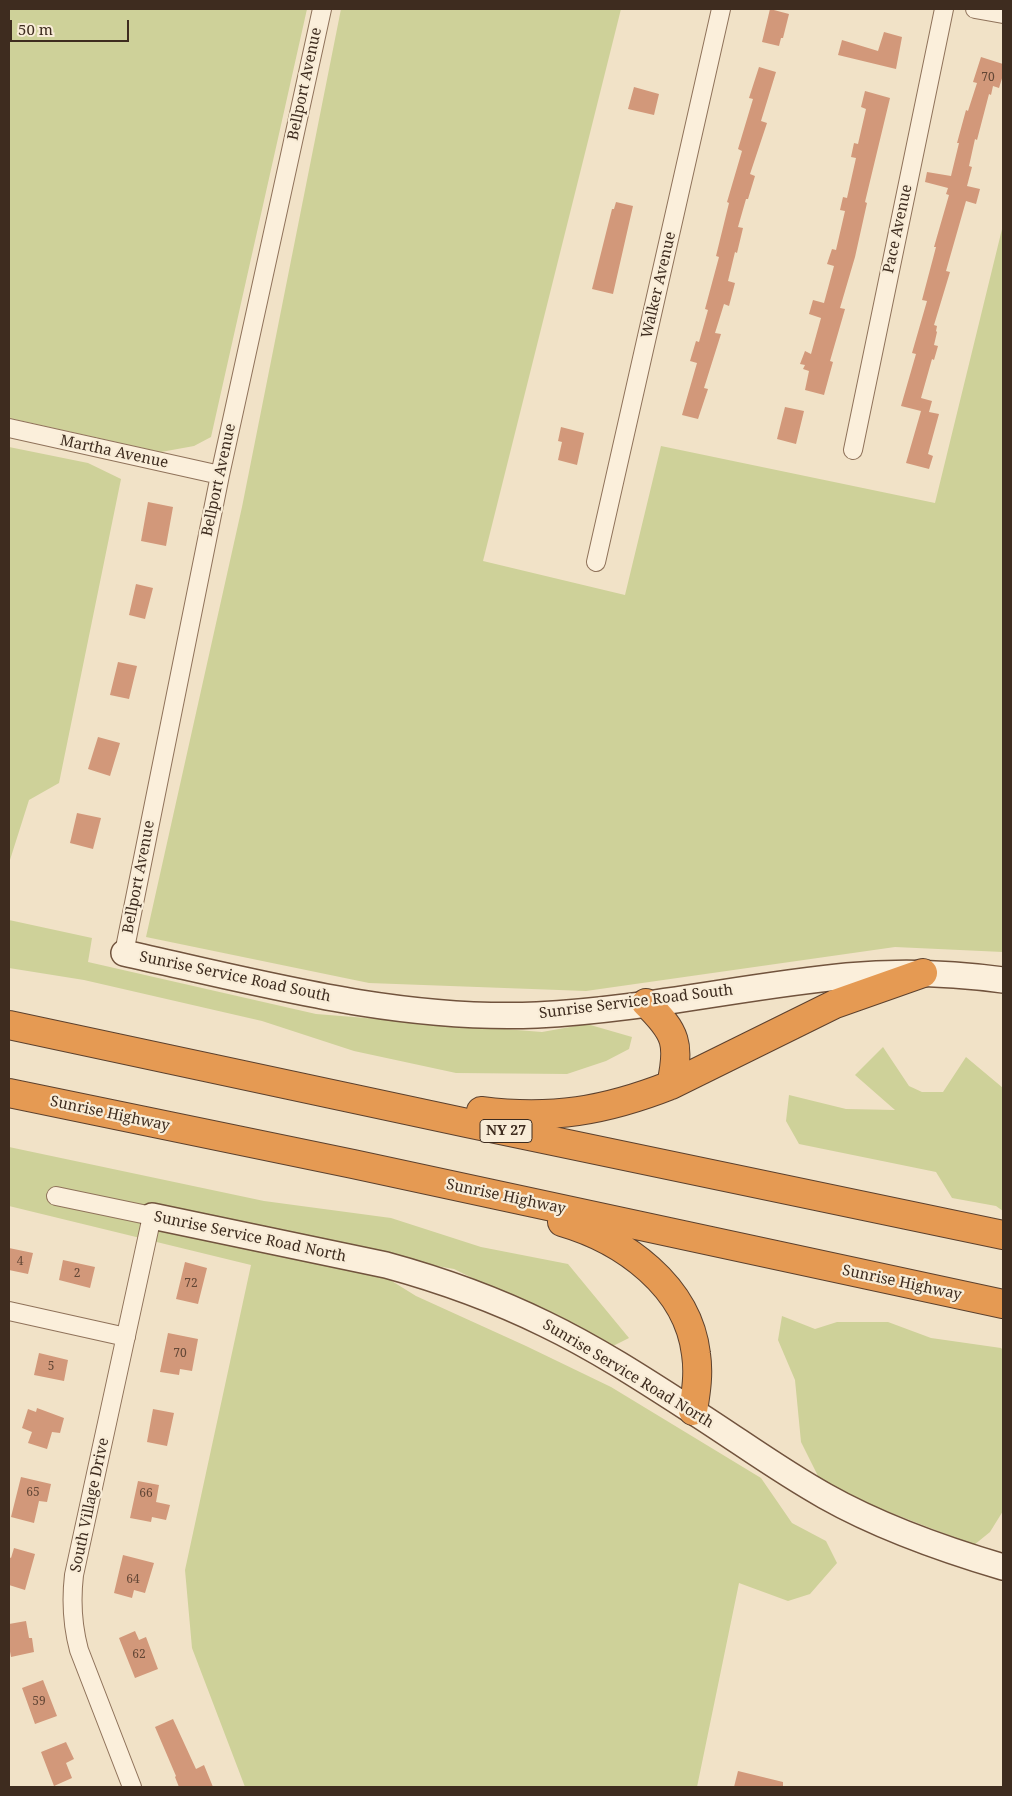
<!DOCTYPE html>
<style>
body{margin:0}
#map{position:relative;width:1012px;height:1796px;overflow:hidden;background:#f1e2c7;font-family:"Noto Serif",serif}
canvas{display:block}
.frame{position:absolute;inset:0;border:10px solid #3e2c1f;pointer-events:none}
.scale{position:absolute;left:10px;top:20px;width:119px;height:22px;box-sizing:border-box;border:2px solid #3e2c1f;border-top:0;padding-left:6px;font-size:15px;line-height:18px;white-space:nowrap;color:#3e2c1f;-webkit-text-stroke:4px #f8ecd7;paint-order:stroke}
</style>
<div id="map">
<canvas width="1012" height="1796"></canvas>
<div class="frame"></div>
<div class="scale">50 m</div>
</div>
<script>
const ctx = document.querySelector('canvas').getContext('2d');
ctx.lineJoin = 'round';
function paint(path, color) { ctx.fillStyle = color; ctx.fill(path, 'evenodd'); }
function stroke(path, color, width, dash) { ctx.strokeStyle = color; ctx.lineWidth = width; ctx.lineCap = dash ? 'butt' : 'round'; ctx.setLineDash(dash || []); ctx.stroke(path); }
function write(font, color, halo, rows, align = 'center') {
  ctx.font = font + ' "Noto Serif",serif'; ctx.lineWidth = 4.5; ctx.setLineDash([]); ctx.textBaseline = 'middle'; ctx.strokeStyle = halo; ctx.fillStyle = color; for (const [text, x, y, turn = 0] of rows) {
    ctx.save(); ctx.translate(x, y); ctx.rotate((+turn || 0) * Math.PI / 180); ctx.textAlign = isNaN(turn) ? turn : align; if (halo) ctx.strokeText(text, 0, 0); ctx.fillText(text, 0, 0); ctx.restore();
  }
}
paint(new Path2D(`
 M9,9H307L211,437L194,446L161,452L9,418Z
 M341,9H621L483,561L625,595L661,446L935,503L1003,225V952L895,947L586,991L369,983L146,937L242,507Z
 M9,447L88,463L121,479L59,783L29,800L9,863Z
 M9,920L92,938L88,962L316,1014L542,1032L587,1024L632,1037L629,1049L606,1061L567,1074L456,1073L354,1051L262,1021L84,980L9,968Z
 M883,1047L909,1086L922,1092H943L966,1057L1003,1088V1211L996,1206L952,1198L936,1172L799,1144L786,1121L789,1095L846,1109L895,1110L855,1075Z
 M9,1147L264,1201L391,1218L481,1247L568,1264L629,1338L611,1347L454,1269L340,1249L416,1296L526,1346L611,1387L761,1478L792,1523L826,1541L837,1563L810,1594L788,1601L739,1583L697,1787H245L192,1648L185,1570L251,1265L9,1206Z
 M782,1316L815,1329L837,1322H888L931,1338L1001,1348L1003,1350V1511L990,1532L974,1545L863,1502L820,1480L801,1442L795,1380L778,1340Z`), '#ced199');
paint(new Path2D(`
 M770,9L789,14L783,38H781L779,46L762,42Z
 M884,32L902,37L896,69L838,55L842,40L878,51Z
 M981,57L1003,64V75L999,88L993,86L991,95L989,94L977,140L975,139L969,166L972,167L967,186L980,189L976,204L966,201L946,271L950,272L934,325L937,326L936,331L937,332L934,345L938,346L934,360L932,359L921,398L932,401L929,412L939,414L928,454L933,456L929,469L906,463L921,411L901,406L916,354L912,353L927,301L922,300L936,247H934L949,195L946,194L948,188L925,182L927,172L951,176L959,143H957L966,110L968,111L977,83L973,82Z
 M759,67L776,72L761,121L767,123L750,174L755,176L748,199H746L738,227L743,228L737,253L735,252L728,281L735,283L729,306L724,304L715,333L721,334L704,388L708,389L698,419L682,415L697,363L690,361L696,341L699,342L708,310L705,309L719,257L716,256L729,203L727,202L742,151L738,149L753,99L749,98Z
 M634,87L659,94L654,115L628,109Z
 M865,91L890,98L865,202L867,203L855,257L840,308L845,309L830,361L833,362L824,395L805,390L809,371L803,369L805,365L800,364L805,351L811,354L821,318L809,314L813,300L824,303L834,266L827,264L832,249L836,250L845,211L840,210L843,197L847,198L856,158L851,157L854,143L858,144L866,109L861,107Z
 M616,202L633,206L613,294L592,289L612,209H614Z
 M785,407L804,411L796,444L777,439Z
 M561,427L584,433L577,465L558,460L562,442L558,441Z
 M148,502L173,507L166,546L141,541Z
 M136,584L153,588L145,619L129,615Z
 M118,662L137,666L129,699L110,695Z
 M98,737L120,743L110,776L88,769Z
 M77,813L101,818L93,849L70,843Z
 M9,1248L33,1253L28,1274L9,1270Z
 M63,1260L95,1267L90,1288L59,1280Z
 M185,1262L207,1268L198,1304L176,1299Z
 M168,1333L198,1339L192,1371L180,1369L179,1375L160,1372Z
 M39,1353L68,1360L64,1381L34,1375Z
 M37,1408L64,1418L60,1433L52,1432L47,1449L28,1443L32,1432L22,1428L28,1409L36,1412Z
 M153,1409L174,1413L167,1446L147,1442Z
 M21,1477L51,1484L47,1502L39,1501L34,1523L11,1517Z
 M138,1481L159,1485L156,1502L170,1505L166,1520L152,1517L151,1522L130,1518Z
 M14,1548L35,1554L25,1590L9,1585V1557L11,1558Z
 M123,1555L154,1563L145,1593L134,1590L132,1598L114,1593Z
 M26,1621L29,1638H32L34,1652L11,1657L9,1646V1624Z
 M135,1631L139,1640L146,1637L158,1669L135,1678L119,1638Z
 M43,1680L57,1716L35,1724L22,1688Z
 M173,1719L196,1769L204,1765L213,1787H179L175,1777L176,1776L155,1727Z
 M66,1742L74,1759L66,1763L72,1778L54,1786L41,1752Z
 M738,1771L783,1782V1787H734Z`), '#d2987a');
const street = new Path2D(`
 M975,9L1003,14
 M9,428L220,475
 M853,450L944,9
 M596,562L721,9
 M124,953L220,475L322,9
 M56,1196L152,1216L74,1575C71,1601 72,1624 79,1650L132,1787
 M9,1311L126,1337`);
const secondary = new Path2D(`
 M124,953C260,983 397,1021 537,1015C642,1010 744,986 847,976C899,971 952,973 1003,980
 M152,1216L386,1265C441,1280 494,1299 545,1324C597,1349 646,1381 694,1412C738,1440 780,1471 825,1496C880,1527 942,1549 1003,1567`);
const highway = new Path2D(`
 M646,1003C677,1033 680,1044 671,1085
 M9,1025L467,1123L1003,1235
 M9,1093L353,1164L1003,1304
 M481,1111C551,1120 605,1111 671,1085L835,1004L923,973
 M562,1222C624,1240 688,1286 696,1354C699,1374 696,1392 693,1411`);
stroke(street, '#8f725a', 20);
stroke(secondary, '#71533d', 28);
stroke(highway, '#5c412e', 30);
stroke(street, '#fbefdb', 18);
stroke(secondary, '#fbefdb', 25);
stroke(highway, '#e59a53', 28);
write('12px', '#634736', null, [
 ["70",988,78],
 ["4",20,1262],
 ["2",77,1274],
 ["72",191,1284],
 ["70",180,1354],
 ["5",51,1367],
 ["65",33,1493],
 ["66",146,1494],
 ["64",133,1580],
 ["62",139,1655],
 ["59",39,1702]
]);
for (const [x, y, w] of [
 [506,1131,52]
]) { const box = new Path2D(); box.roundRect(x - w / 2, y - 11.5, w, 23, 4); ctx.fillStyle = '#f8ecd7'; ctx.fill(box); stroke(box, '#3e2c1f', 1); }
write('bold 14px', '#3e2c1f', null, [
 ["NY 27",506,1131]
]);
write('15px', '#3e2c1f', '#f8ecd7', [
 ["Bellport Avenue",305,84,-78],
 ["Pace Avenue",898,229,-78],
 ["Walker Avenue",659,285,-77],
 ["Martha Avenue",114,452,12],
 ["Bellport Avenue",219,480,-78],
 ["Bellport Avenue",139,877,-79],
 ["Sunrise Service Road South",235,977,12],
 ["Sunrise Service Road South",636,1002,-7],
 ["Sunrise Highway",110,1114,12],
 ["Sunrise Highway",506,1197,12],
 ["Sunrise Service Road North",250,1237,12],
 ["Sunrise Highway",902,1283,12],
 ["Sunrise Service Road North",628,1374,31],
 ["South Village Drive",90,1505,-78]
]);
</script>
